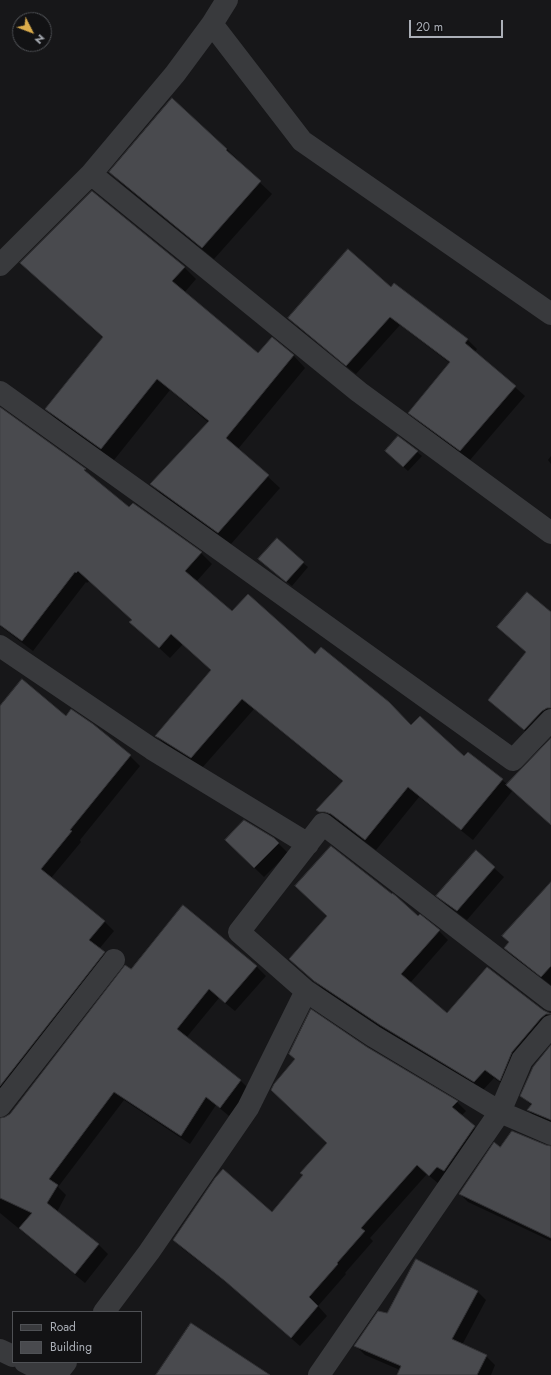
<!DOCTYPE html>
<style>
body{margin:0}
#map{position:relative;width:551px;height:1375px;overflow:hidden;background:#171719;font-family:Jost,sans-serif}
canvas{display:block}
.legend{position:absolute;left:12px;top:1311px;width:130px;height:52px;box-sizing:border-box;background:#121214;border:1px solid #4f5155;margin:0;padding:5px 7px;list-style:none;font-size:12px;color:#abafb7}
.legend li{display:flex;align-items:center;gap:8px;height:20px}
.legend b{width:20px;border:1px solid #4f5155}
.north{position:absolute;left:12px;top:12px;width:40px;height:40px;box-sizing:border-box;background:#121214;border:1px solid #4f5155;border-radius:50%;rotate:132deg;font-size:11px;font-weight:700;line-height:16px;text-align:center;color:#abafb7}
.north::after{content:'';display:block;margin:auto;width:14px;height:18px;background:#dcad4c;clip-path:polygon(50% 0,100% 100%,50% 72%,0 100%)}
.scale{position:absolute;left:409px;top:20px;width:94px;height:18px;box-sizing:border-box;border:2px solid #abafb7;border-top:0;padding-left:5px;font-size:12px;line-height:14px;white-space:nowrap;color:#abafb7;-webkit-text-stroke:3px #121214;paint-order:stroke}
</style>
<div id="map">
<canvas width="551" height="1375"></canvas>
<ul class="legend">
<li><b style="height:5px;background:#393a3d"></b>Road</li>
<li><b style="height:11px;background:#494a4e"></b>Building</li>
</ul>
<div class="north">N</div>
<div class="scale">20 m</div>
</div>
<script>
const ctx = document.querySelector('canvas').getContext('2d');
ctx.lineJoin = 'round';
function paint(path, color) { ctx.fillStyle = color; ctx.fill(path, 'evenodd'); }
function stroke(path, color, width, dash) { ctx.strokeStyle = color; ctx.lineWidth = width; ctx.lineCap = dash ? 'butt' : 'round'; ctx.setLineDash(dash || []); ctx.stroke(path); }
paint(new Path2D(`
 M227,149L239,161L238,162L272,194L214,259L122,184L110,172Z
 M21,263L184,267L196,279L184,293L258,354L272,338L294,356L305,368L238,449L280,488L231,544L163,496L151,484L209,423L170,390L114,460L58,421L46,409L103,338Z
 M395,284L468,340L477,349L475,352L525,396L470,460L419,422L410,413L451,364L400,325L356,374L299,328L289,318L391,288Z
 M0,409L85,470L96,480L129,508L201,553L212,564L196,582L232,613L316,656L411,726L502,780L508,785L551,740V825L513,790L473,840L419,797L376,850L342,825L337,822L330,823L317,810L343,782L254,709L202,768L167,746L156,736L212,670L183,644L170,658L131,622L132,620L89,581L87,583L86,582L33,651L0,626Z
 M398,437L422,456L408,471L386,451Z
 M551,456V464L548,460Z
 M303,563L308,567L292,586L264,564Z
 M551,614V721L534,739L499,709L489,700L527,653L498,627Z
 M0,708L66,717L130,756L140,766L80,840L81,842L51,878L104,921L114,931L99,949L114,962L0,1102Z
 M274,839L288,853L264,877L226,840Z
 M494,868L504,877L467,920L447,905L438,896Z
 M551,883V985L514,957L505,948Z
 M183,906L257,967L266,976L235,1011L219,998L186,1038L240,1080L250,1090L229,1116L216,1105L190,1144L124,1100L58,1187L66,1195L57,1212L99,1245L108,1254L85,1283L0,1213V1122L11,1114L131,971Z
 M420,916L439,931L448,940L410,983L447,1014L543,1011L551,1015V1026L509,1089L494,1078L483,1090L390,1034L324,990L290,959L418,918Z
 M551,1047V1125L537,1119L528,1110L532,1106L522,1096Z
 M366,1048L457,1102L466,1111L461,1116L483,1136L439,1184L427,1174L370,1238L373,1241L345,1273L346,1274L318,1306L327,1316L300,1346L236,1290L183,1249L174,1240L272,1213L305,1175L328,1144Z
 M551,1190V1241L468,1202L460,1194Z
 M477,1291L486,1300L462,1345L486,1356L495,1365L491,1375H398L400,1370L365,1355L356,1346L380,1311L388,1314Z`), '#0007');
const building = new Path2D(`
 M172,98L227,149L226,150L261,181L202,248L109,172Z
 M92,191L185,267L172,281L258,353L272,337L294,355L226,438L269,475L218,533L150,484L209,421L157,379L101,449L45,409L103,337L20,263Z
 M348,249L391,287L394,283L468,339L465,343L516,386L460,451L408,413L450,362L390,317L346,366L288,318Z
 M0,407L86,469L84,470L129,507L133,503L202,552L185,571L232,611L248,594L315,654L321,647L389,702L411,725L420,716L464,756L468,752L503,779L461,830L408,787L365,840L331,814L325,812H319L316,810L343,781L242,699L191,758L159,738L155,736L211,670L171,634L159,648L129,622L132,620L78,571L76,573L75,572L22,641L0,625Z
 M398,436L418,451L403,467L385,451Z
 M277,538L304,562L286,582L258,559Z
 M527,592L551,612V708H547L542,711L524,730L488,700L526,652L497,627Z
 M22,679L66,716L71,709L93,724L131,755L70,830L72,831L41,869L105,921L89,940L105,952L0,1086V706Z
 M551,738V825L506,785Z
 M244,820L274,838L279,843L254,868L225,840Z
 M331,846L392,894V893L396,896L418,916L420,914L440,930L401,974L447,1013L487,967L543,1010L551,1014H546L541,1018L512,1052L500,1081L485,1070L474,1082L380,1025L314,981L289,959L327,916L295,886Z
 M476,850L495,867L457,911L436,896Z
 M551,882V966L541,977L504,948L509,942L502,936Z
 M183,905L257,966L225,1003L209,989L177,1029L241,1080L220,1108L206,1097L181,1136L114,1092L49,1179L58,1185L47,1203L99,1244L75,1274L19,1228L32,1213L0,1198V1118L5,1117L10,1114L125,965L131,969Z
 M311,1009L367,1047L458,1101L452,1107L475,1126L444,1171L437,1167L429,1176L417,1165L361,1228L365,1231L337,1263L338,1264L309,1297L318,1306L291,1338L225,1281L173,1240L215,1178L223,1169L272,1212L303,1175L300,1173L327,1143L271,1090L274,1084L295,1059L289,1054Z
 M551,1045V1120L527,1110L532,1104L520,1096L533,1067Z
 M512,1131L546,1145L551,1146V1238L459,1194L494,1142L500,1147Z
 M416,1259L478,1291L452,1339L487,1355L477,1375H397L401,1366L354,1346L378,1311L387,1313Z
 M191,1323L270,1375H156Z`);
paint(building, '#494a4e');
stroke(building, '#323235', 1);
stroke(new Path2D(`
 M212,24L302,141L551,314
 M91,174L359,392L551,533
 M0,265L91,174L175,74L212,24L227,0
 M0,392L513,760L551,720
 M0,646L152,749L308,844
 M306,991L373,1036L500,1112L319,1375
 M551,1026L522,1060L500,1112L551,1134
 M0,1106L114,960
 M104,1312L149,1252L248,1108L306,991L239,932L323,824L551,1000
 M0,1350L13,1356
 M25,1362L51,1375
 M56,1375L66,1362`), '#393a3d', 22);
</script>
